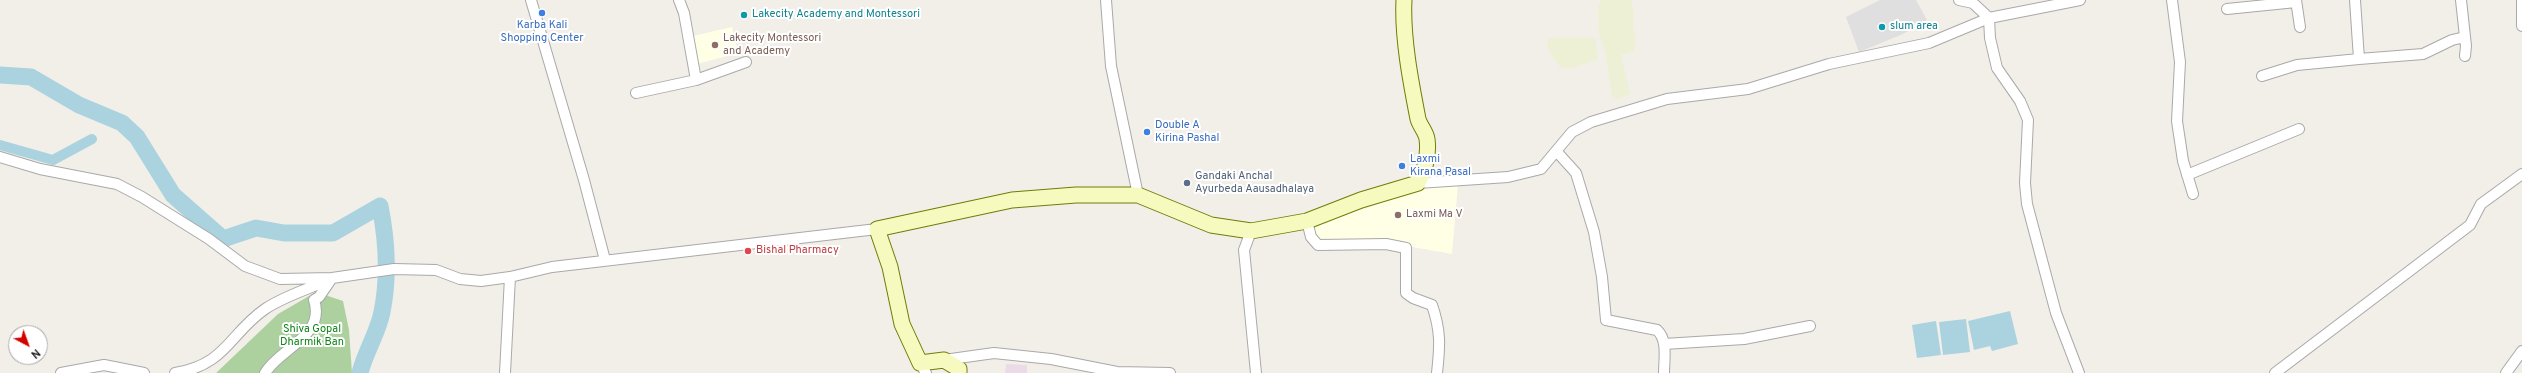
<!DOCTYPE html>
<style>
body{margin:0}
#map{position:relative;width:2522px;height:373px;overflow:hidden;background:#f2efe9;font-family:Overpass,sans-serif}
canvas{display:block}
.north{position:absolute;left:8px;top:325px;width:40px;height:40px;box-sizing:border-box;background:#fff;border:1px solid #a7a7a7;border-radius:50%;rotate:139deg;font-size:11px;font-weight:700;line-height:16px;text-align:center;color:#222}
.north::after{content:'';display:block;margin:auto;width:14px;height:18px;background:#d40000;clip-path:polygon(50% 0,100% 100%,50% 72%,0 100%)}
</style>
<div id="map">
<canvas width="2522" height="373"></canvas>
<div class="north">N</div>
</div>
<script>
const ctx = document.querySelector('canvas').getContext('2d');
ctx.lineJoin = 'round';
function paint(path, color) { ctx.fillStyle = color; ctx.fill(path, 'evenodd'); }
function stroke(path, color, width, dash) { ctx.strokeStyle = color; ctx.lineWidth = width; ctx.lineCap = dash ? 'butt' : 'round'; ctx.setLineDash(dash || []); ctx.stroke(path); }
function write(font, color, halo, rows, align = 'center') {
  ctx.font = font + ' Overpass,sans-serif'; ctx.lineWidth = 4; ctx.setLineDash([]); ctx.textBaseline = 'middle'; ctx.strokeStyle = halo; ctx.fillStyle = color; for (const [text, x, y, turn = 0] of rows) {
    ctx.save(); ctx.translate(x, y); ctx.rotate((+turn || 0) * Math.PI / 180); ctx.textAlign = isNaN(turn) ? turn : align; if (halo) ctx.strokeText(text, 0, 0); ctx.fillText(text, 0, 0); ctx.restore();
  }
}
paint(new Path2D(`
 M1880,0H1916L1927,20L1903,34L1859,52L1846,17Z`), '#e0dfdf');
paint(new Path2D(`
 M1006,364L1027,365V373H1005Z`), '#ebdbe8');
paint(new Path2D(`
 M732,27L738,53L697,64L693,36Z
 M1458,184L1452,254L1407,246L1320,243L1314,238L1313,222L1367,208L1428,185Z`), '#ffffe5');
paint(new Path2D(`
 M1601,0H1631L1634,10L1633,27L1636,39L1634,51L1621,55L1630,94L1618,99L1612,96L1606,55L1599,33L1598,8Z
 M1562,37L1595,38L1598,59L1571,69L1560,67L1551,55L1547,44L1548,39Z`), '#eef0d5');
paint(new Path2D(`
 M316,292L343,301L349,330L352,373H216L278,314Z`), '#add19e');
paint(new Path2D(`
 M2010,311L2018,344L1992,351L1990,346L1974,350L1968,321Z
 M1966,319L1970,352L1943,355L1939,322Z
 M1936,321L1941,355L1917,358L1912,325Z`), '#aad3df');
stroke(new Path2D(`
 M0,145L53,160L92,139`), '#aad3df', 10);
stroke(new Path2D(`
 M0,75L31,77L79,105L122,123L137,137L173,195L223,239L256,228L284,233H333L380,206C387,241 389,277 382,312C378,333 365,352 360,373`), '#aad3df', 17);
const minor = new Path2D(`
 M531,0L584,180L605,260
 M679,0L684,13L696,80L746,62
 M1106,0L1111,66L1138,195
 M1959,0L1973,3L1989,18L1990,38L1997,68L2020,101L2028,120L2025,183L2027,204L2056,313L2079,373
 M2172,0L2180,62L2177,121L2183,161L2193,194
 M2296,0L2300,27
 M2355,0L2359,59L2423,54L2452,40L2465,37
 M2461,0L2466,46L2465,56
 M2522,1V26
 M2227,9L2296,2
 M2262,76L2297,65L2359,59
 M636,93L696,80
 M1557,152L1576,173L1594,232L1602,277L1606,320L1657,330C1668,340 1664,359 1664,373
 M0,157L40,169L117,184L142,197L209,239L245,266L280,279L332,278L394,269L436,270L460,279L481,281L510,277
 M2187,175L2299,129
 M1418,183L1508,177L1541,169L1572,132L1591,122L1667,99L1748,89L1829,64L1929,43L1989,18L2080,0
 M1307,221L1311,237L1318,245L1386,244L1406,248V293L1413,298L1432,305C1441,331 1440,346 1437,373
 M1251,231L1244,250L1256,373
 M1664,344L1744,339L1810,326
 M944,360L994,353L1051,359L1117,372L1170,373
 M920,363L926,373
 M61,373L104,365L144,373
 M175,373C226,365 229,334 265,309C286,295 310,289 332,278L319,297L314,300C326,336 280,348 265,373
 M505,373L510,277L552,267L877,229
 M2275,373L2470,225L2481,204L2522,174
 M2506,373L2522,351`);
const secondary = new Path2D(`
 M959,373V369L944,360L920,363L902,324L890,267L877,229L1012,200L1076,195H1138L1211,225L1251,231L1307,221L1361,200L1418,183C1425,170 1429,154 1427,139C1426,132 1420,126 1418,119C1411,83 1402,37 1404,0`);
stroke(minor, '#a9a9a9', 12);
stroke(secondary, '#707d05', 17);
stroke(minor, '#fff', 10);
stroke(secondary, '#f7fabf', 15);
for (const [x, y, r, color] of [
 [542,13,4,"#3f7fe0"],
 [744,15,4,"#0f9aa8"],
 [1882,27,4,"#0f9aa8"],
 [715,45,4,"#8d6e63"],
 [1147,132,4,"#3f7fe0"],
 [1402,166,4,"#3f7fe0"],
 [1187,183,4,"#5c6f8a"],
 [1398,215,4,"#8d6e63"],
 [748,251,4,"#e0444e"]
]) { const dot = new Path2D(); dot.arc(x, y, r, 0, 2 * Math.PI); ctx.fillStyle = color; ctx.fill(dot); stroke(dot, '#fff', 1.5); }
write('11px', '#0d838f', '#fff', [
 ["Lakecity Academy and Montessori",752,15],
 ["slum area",1890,27]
], 'left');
write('11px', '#366cbe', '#fff', [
 ["Karba Kali",542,26,"center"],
 ["Shopping Center",542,39,"center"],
 ["Double A",1155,126],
 ["Kirina Pashal",1155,139],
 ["Laxmi",1410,160],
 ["Kirana Pasal",1410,173]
], 'left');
write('11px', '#785e54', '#fff', [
 ["Lakecity Montessori",723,39],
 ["and Academy",723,52],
 ["Laxmi Ma V",1406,215]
], 'left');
write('11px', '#4e5e75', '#fff', [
 ["Gandaki Anchal",1195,177],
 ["Ayurbeda Aausadhalaya",1195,190]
], 'left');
write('11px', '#be3a42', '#fff', [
 ["Bishal Pharmacy",756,251]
], 'left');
write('11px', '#0c8416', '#fff', [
 ["Shiva Gopal",312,330],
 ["Dharmik Ban",312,343]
]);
</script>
